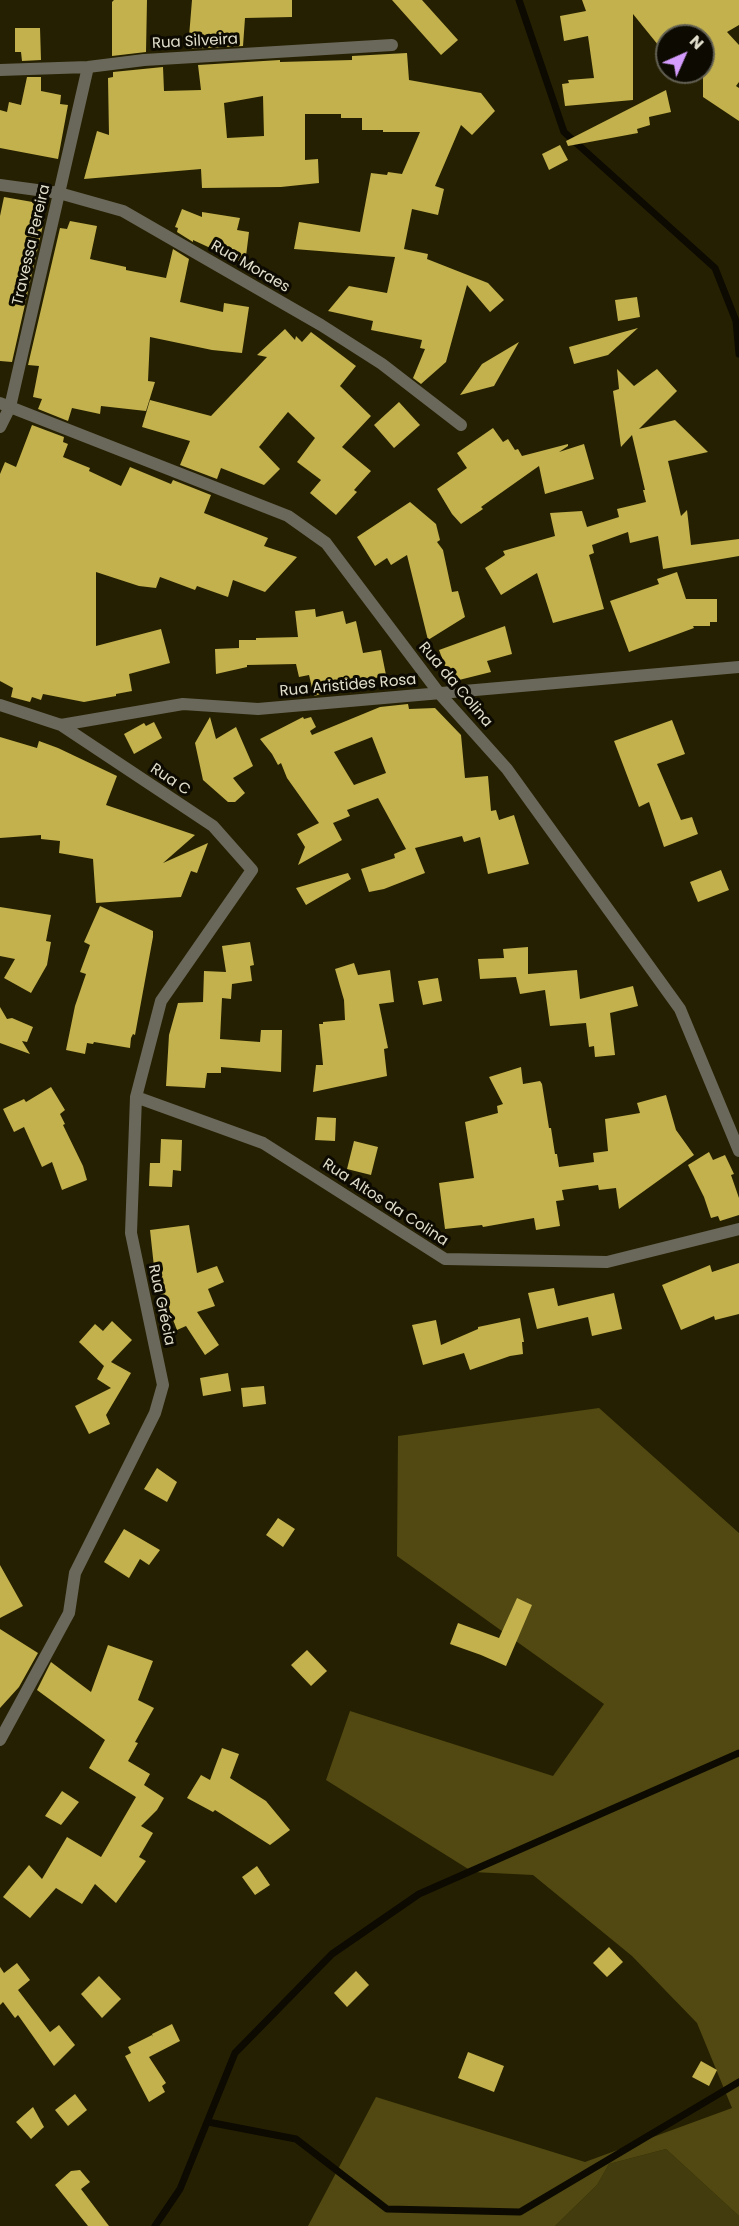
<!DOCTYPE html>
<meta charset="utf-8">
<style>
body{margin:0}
#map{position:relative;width:739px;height:2226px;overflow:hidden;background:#262002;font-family:Poppins,sans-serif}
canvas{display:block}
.north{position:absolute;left:655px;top:24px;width:60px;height:60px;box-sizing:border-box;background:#0c0a01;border:2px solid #615f52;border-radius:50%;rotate:45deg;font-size:16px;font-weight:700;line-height:24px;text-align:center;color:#e1decc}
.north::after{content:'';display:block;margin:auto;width:21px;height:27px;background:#d49cfc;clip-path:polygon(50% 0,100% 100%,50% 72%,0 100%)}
</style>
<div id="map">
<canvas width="739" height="2226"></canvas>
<div class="north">N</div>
</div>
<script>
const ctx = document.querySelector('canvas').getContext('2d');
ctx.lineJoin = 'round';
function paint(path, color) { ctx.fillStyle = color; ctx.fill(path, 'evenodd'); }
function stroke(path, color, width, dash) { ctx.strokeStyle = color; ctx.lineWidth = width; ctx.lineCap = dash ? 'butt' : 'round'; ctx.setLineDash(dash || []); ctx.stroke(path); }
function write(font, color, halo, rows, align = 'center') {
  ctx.font = font + ' Poppins,sans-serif'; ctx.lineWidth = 6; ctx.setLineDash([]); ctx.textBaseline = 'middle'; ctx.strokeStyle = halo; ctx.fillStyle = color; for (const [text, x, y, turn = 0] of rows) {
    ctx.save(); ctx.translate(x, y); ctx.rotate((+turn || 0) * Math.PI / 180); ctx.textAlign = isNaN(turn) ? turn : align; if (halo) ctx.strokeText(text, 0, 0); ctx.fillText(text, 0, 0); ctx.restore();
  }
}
paint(new Path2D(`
 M666,2149L739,2216V2226H555L597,2185L609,2164Z`), '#433c0e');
paint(new Path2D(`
 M599,1408L739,1533V2216L666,2149L609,2164L597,2185L555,2226H308L376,2097L585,2162L732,2108L697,2023L632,1956L533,1875L473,1872L326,1780L350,1711L553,1776L604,1704L397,1556L398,1436Z`), '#514911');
stroke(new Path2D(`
 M519,0L564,132L715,268L736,321L739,354
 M208,2122L296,2139L387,2209L520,2212L739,2082
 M155,2226L180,2189L235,2053L332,1954L419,1894L739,1753`), '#0c0a01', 7);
paint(new Path2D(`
 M114,0H147L146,52L112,56V2Z
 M192,0H292V17L245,18L243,46L188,49Z
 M392,0H422L458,40L441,55Z
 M582,0H739V25L727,32L739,45V82L736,86L739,88V121L703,97V36H667V56L633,14V100L565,106L562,84L569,83L568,80L594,78L588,36L564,41L560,16L586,11Z
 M15,28H40L41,60L22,61L21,52H15Z
 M407,53L409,80L481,93L495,111L472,135L461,125L435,186L444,189L438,215L412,209L404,249L428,254L427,259L488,283L504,300L490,312L467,285L446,362L421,384L413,378L425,349L420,348L422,340L371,330L373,321L328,311L349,286L387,293L395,257L294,249L299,222L360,232L371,173L387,175L388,172L402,174L420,132H383V130H362V118H341V114H305V160L318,159L319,183L281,187L202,188L201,169L84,179L97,131L109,135L108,78L113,77V72L163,67L164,91L201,90L198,65L280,60V62L352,60V56ZM263,96L264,136L227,138L224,103Z
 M27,77H41V91L61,95L60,104L68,105L58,159L0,148V110L7,112L9,102L21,105Z
 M666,90L671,112L649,117L650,125L637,129L638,133L568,146L566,141Z
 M560,145L568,160L549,170L542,154Z
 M4,197L44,204L42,215L45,216L12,362L0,361V216Z
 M182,209L202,217V212L240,218L237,230L249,232L245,264L193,240V242L177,232L178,228L175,227Z
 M70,221L97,226L90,259L126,267V270L166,278L173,249L189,259L180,302L223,312L224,303L249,307L242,353L212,350L150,337L148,381L155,382L146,411L101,406L100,414L72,408L68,421L38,409L42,399L33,397L39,366L28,365L60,228L67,229Z
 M637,297L640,317L618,321L615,300Z
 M638,328L608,355L574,364L569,347Z
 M285,329L295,340L296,336L302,342L311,332L356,366L340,386L371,416L342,447L371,471L354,490L357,492L336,515L310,493L321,480L297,462L315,438L288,412L259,447L280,469L264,485L221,468L217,479L180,465L190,441L142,427L150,400L211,416L267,357L257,355Z
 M519,342L494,386L460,395L482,364Z
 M617,369L634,386L657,369L677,391L639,429L675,420L708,452L668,461L681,516L687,510L691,545L739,539V556L663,569L658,536L630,543L628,532L592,545L594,553L589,555L604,609L553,623L537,573L501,595L485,568L505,555L503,551L555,536L550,513L582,511L587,527L619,517L617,509L646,502L643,490H645L632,435L621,447L613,391L619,389Z
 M399,402L420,425L394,448L374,425Z
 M32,425L64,437L63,442L68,444L63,457L90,468L89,471L121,486L130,467L171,484L173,480L211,495L204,513L268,538L264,546L297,557L265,592L233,580L228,597L197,586L195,590L160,577L156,588L139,586L96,572V646L161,629L170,663L129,674L132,691L116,694V696L84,702L43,694L41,700L32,697L30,702L11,697L13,688L0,681V474L5,462L16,467Z
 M493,428L503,442L508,439L515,450L518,449L522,456L568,444V446L559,452L584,444L594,479L545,494L539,466L481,507L483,509L461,524L452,514L437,489L467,468L457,453Z
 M410,502L436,524L440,540L437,542L443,550L452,592L458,591L465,617L428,640L407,555L391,565L387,558L375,566L357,537Z
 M677,572L686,599H717V622H710V626H693L694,628L629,652L610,601L659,584L657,579Z
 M315,609L316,617L343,611L346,624L356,621L363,653L381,650L386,675L314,696L309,675L299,677L296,664L247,665V667L216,674L215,649L239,648V640H256V638L298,637L295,611Z
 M505,626L512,654L487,661L491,672L451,682L439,650Z
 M408,704L409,709L435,708L461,735L465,778L488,776L491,811L496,810L499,820L514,815L529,864L488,874L480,837L464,842L462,836L415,848L425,873L384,889L369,892L361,869L395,858L394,854L406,849L378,798L347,810L350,816L333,823L342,840L298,865L305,847L297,834L319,823L287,778L281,763L278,765L272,754L260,739L303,717L304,719L311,717L316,727L310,731L312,735L380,707ZM372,737L386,773L354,785L334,752Z
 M210,717L216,739L236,727L253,766L233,778L245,793L235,802H228L203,780L195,743Z
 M672,720L685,754L657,764L681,820L692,817L698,834L664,847L649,802L639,807L614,741Z
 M154,722L162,738L134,754L124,734L144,723L146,726Z
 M0,737L37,748L39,741L58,748L117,776L106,805L195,835L163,863L208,843L197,873L191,871L181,897L96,903L93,859L59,853L60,841L41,839V835L0,838Z
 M721,870L729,890L698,902L690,882Z
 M348,873L351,879L306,905L296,888Z
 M100,906L153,931V937L135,1035L133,1034L131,1038L130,1048L94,1042L93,1044L87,1043L85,1054L66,1050L75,1006L86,974L80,972L90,945L84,942Z
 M0,907L51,915L46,941L51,942L47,965L31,993L4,978L15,959L0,956Z
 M250,942L254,965L250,966L252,981L232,984L231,999L222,998L220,1039L260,1042L261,1030H282L281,1072L221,1067V1073H207L205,1088L166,1086L169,1035L178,1003L203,1002L204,971L226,972L222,946Z
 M528,947V974L577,970L580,999L633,986L638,1006L610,1013L615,1055L595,1057L594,1046L589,1047L586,1023L550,1026L545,990L520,994L516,977L480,979L478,959L504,958L503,949Z
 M354,963L358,975L390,970L394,1002L379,1004L388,1048L384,1049L387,1076L313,1092L316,1065H323L319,1024H323V1022L345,1020L344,1000L335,969Z
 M438,978L442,1001L423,1005L418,981Z
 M0,1007L7,1019L12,1018L33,1027L27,1042L22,1041L30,1054L0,1043Z
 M521,1067L523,1084L540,1081L542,1084L549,1128H551L555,1154H557L559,1167L594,1162L593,1153L608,1151L605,1119L640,1113L637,1103L666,1095L676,1130L694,1155L619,1209L616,1188L599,1190L598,1185L562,1190L564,1200L556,1201L560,1226L536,1230L534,1218L483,1227L482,1225L445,1229L439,1183L474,1178L465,1122L498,1113L497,1106L503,1104L489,1077Z
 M51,1087L65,1110L60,1114L65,1124L63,1125L83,1166L87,1180L62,1190L52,1162L42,1167L24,1127L14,1132L3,1109L24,1099L26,1102Z
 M317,1117L336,1118L335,1141L315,1140Z
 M161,1139L182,1140L181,1171L173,1170L172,1187L149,1186L150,1163H160Z
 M354,1141L378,1147L371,1175L347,1169Z
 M709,1152L713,1160L725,1155L734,1174L731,1175L739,1198V1215L720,1221L718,1216L711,1218L704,1197L688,1165Z
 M189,1225L197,1273L217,1266L224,1282L208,1289L215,1306L197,1312L219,1345L205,1355L186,1326L177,1330L164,1297H161L154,1267L150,1230Z
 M739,1263V1314L715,1320L714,1316L681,1330L662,1285L710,1265L712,1272Z
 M554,1288L558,1306L614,1293L622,1329L592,1336L588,1317L537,1329L528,1293Z
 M520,1318L524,1342H522L523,1354L510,1356L470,1370L464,1353L423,1365L412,1325L436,1320L441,1345L478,1329V1327Z
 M112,1321L132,1340L111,1362L131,1373L106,1415L110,1424L89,1434L75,1406L111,1388L97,1379L104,1366L79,1342L95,1324L103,1331Z
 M228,1373L231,1391L203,1396L200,1378Z
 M264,1386L266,1404L243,1407L241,1388Z
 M157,1468L177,1482L167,1502L144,1489Z
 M278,1518L295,1529L283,1547L266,1535Z
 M124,1529L160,1550L149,1565L140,1559L129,1578L104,1562Z
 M0,1565L23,1606L0,1618Z
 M517,1598L532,1605L506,1666L481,1655L450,1644L458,1623L499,1638Z
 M0,1629L38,1653L19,1687L0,1708Z
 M108,1645L153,1661L138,1700L154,1708L135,1742L138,1743L128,1761L150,1774L144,1785L164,1798L157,1810L141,1826L153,1833L139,1857L146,1861L116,1903L95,1884L82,1904L56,1888L30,1918L3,1897L29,1865L42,1879L67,1837L101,1857L136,1797L89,1768L105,1740L37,1690L51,1662L91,1692Z
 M307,1650L327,1671L311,1686L291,1665Z
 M222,1748L239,1754L230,1778L266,1801L290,1830L270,1845L215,1810L213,1812L187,1798L201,1775L210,1780Z
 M62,1791L79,1802L61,1825L45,1816Z
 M257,1866L270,1885L255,1895L242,1877Z
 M609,1947L623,1962L607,1977L593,1963Z
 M17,1963L30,1980L18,1990L50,2032L59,2025L75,2045L54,2066L18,2015L15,2018L3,2002L0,2005V1967L4,1973Z
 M356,1971L369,1985L347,2007L334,1993Z
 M99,1976L121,1999L102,2018L81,1994Z
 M172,2024L180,2041L149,2057L166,2083L162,2086L165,2092L149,2102L125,2056L131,2053L128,2047L152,2035L153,2037L152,2034Z
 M468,2052L504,2066L494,2092L458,2078Z
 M701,2061L717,2070L709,2086L692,2077Z
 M75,2094L87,2110L68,2126L55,2110Z
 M33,2107L44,2127L31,2139L16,2122Z
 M80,2170L90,2182L81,2189L109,2226H88L55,2185L71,2171Z`), '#c2b14c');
stroke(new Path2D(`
 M0,70L88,67L144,60L392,45
 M0,185L59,193L123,211L321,325L382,364L461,425
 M0,403L288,516L326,543L439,693L507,769L680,1009L739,1151
 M0,427L10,407L88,67
 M0,705L61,725L183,704L258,709L739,667
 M136,1097L263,1143L445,1259L607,1262L739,1229
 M0,1740L69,1613L75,1573L155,1413L163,1385L131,1233L136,1097L161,1001L252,870L213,826L61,725`), '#6a685a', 12);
write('15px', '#e1decc', '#0c0a01', [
 ["Rua Silveira",195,42,-3],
 ["Travessa Pereira",32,245,-77],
 ["Rua Moraes",250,267,30],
 ["Rua da Colina",455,685,50],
 ["Rua Aristides Rosa",348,686,-5],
 ["Rua C",170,780,34],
 ["Rua Altos da Colina",385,1203,33],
 ["Rua Grécia",161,1305,78]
]);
</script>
